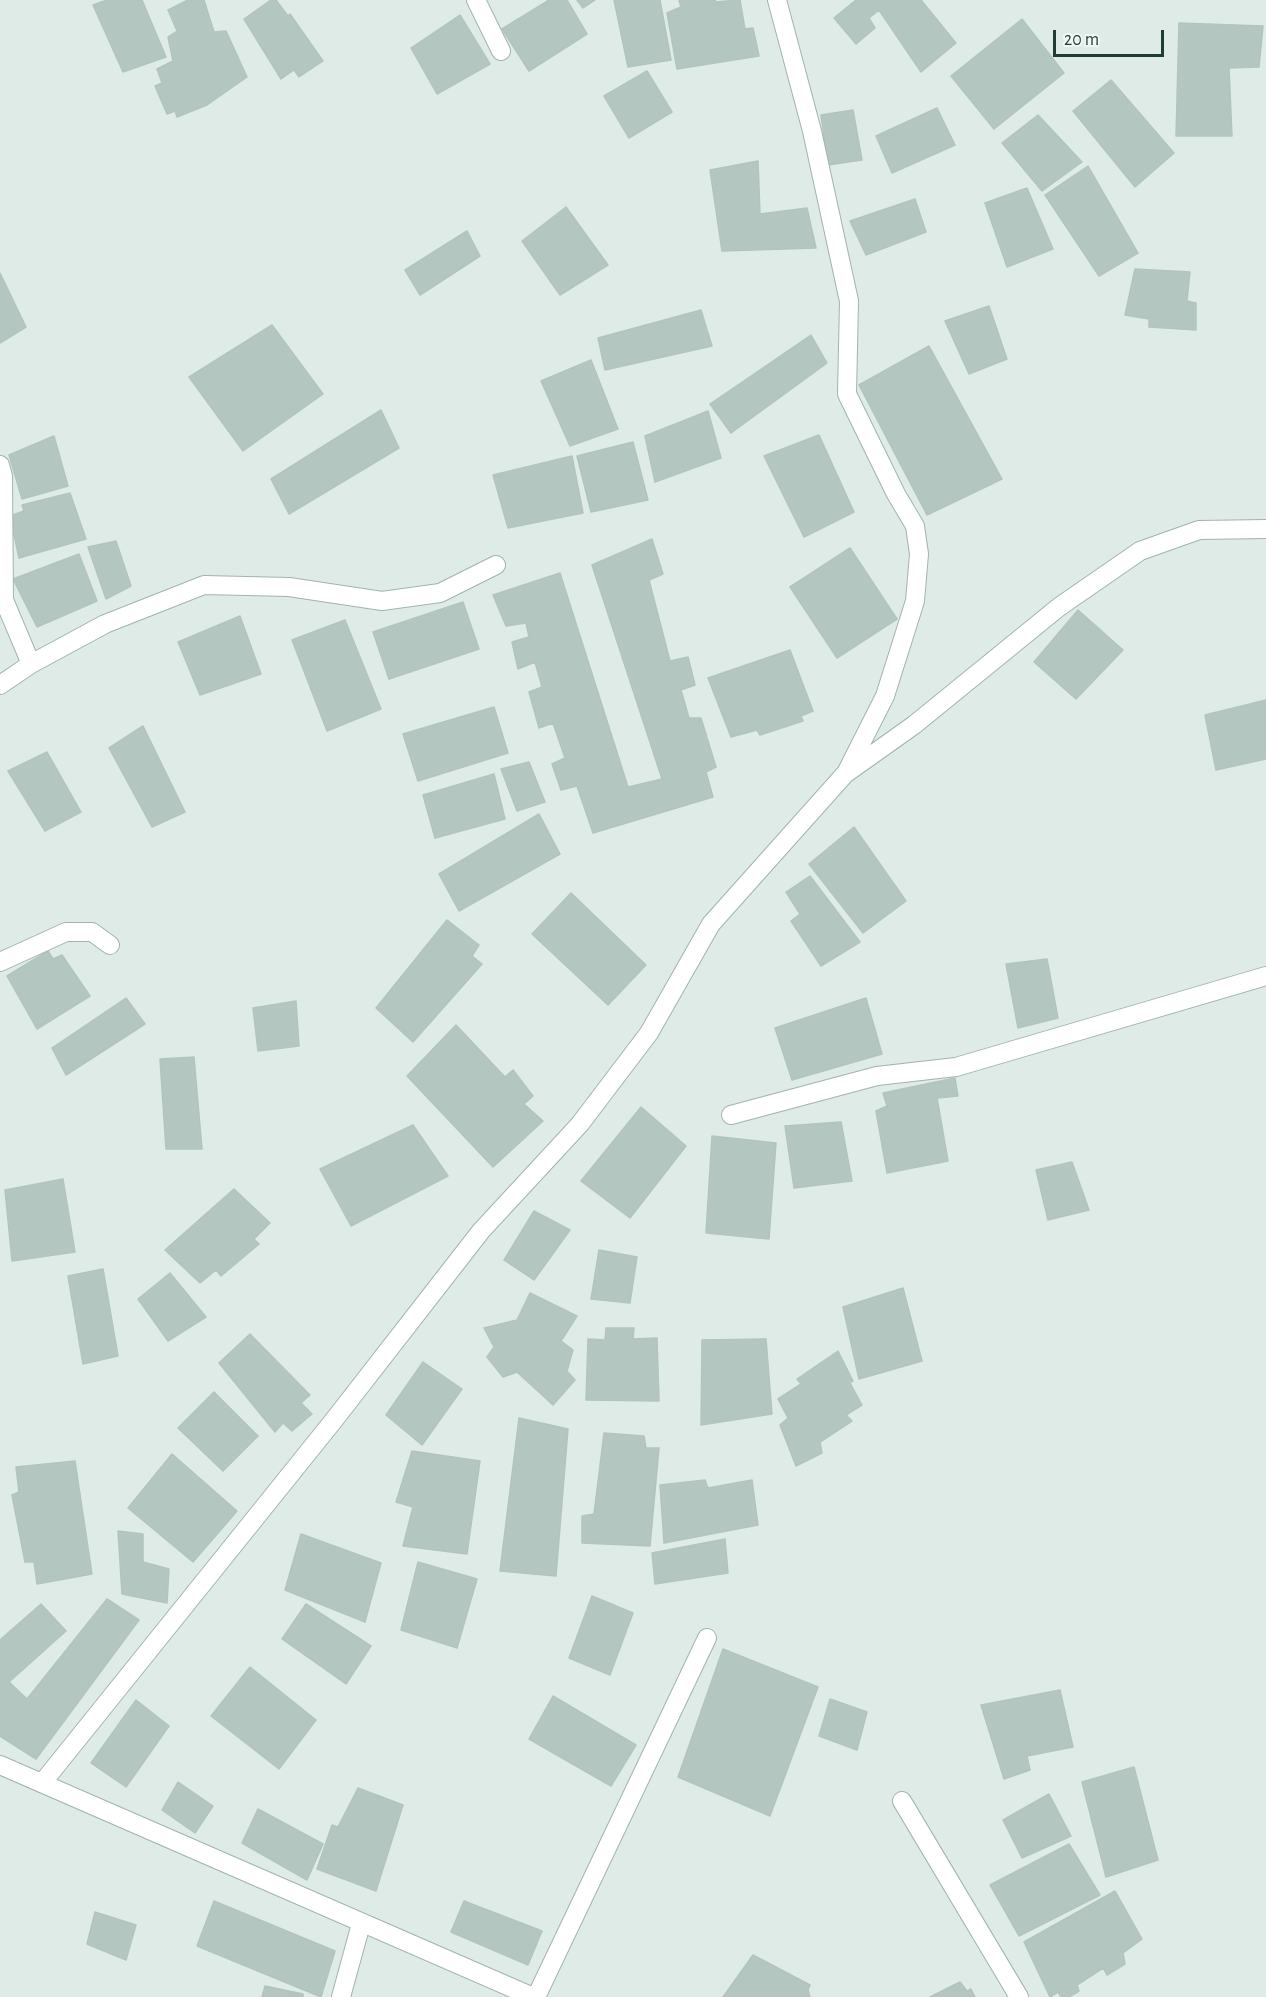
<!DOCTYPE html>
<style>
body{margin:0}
#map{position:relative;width:1266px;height:1997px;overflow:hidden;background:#dfebe7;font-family:"Alegreya Sans",sans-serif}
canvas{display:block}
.scale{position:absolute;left:1053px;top:30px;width:111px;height:27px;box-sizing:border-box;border:3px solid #1f3c37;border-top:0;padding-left:8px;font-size:18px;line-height:21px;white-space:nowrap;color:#1f3c37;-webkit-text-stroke:4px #eff8f4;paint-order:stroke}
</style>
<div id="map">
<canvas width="1266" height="1997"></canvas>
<div class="scale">20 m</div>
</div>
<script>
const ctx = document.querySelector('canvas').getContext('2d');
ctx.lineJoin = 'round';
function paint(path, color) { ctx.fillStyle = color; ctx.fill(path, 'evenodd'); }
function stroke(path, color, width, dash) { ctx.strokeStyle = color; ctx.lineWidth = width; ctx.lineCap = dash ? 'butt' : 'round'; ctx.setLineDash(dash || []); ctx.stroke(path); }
const building = new Path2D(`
 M107,0H142L166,57L123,72L93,5Z
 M188,0H204L214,32L226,31L247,77L207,105L177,117L175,111L167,114L155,86L162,83L157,69L173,61L168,37L177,31L168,10Z
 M271,0H276L288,16L290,14L323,61L299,77L294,70L281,79L244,19Z
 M549,0H567L587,34L529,71L502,29Z
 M577,0H595L583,8Z
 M614,0H660L671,60L628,67Z
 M679,0H715V2L740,0L745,29L753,28L759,56L677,69L667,13L681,7Z
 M856,0H921L956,43L921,72L879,10L869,18L875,28L856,44L834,18Z
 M460,15L490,64L437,94L411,48Z
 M1022,19L1064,73L994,129L951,76Z
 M1179,23L1263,26L1259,67L1229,68L1232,136H1176Z
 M647,71L672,112L629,138L604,96Z
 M1111,80L1174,153L1135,187L1073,111Z
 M937,108L955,145L892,173L876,136Z
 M853,110L862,160L828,165L821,115Z
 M1038,115L1082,162L1042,191L1002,143Z
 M758,161L760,214L807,208L816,248L722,251L710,170Z
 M1088,166L1138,253L1099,276L1045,195Z
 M1027,188L1053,249L1007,267L985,203Z
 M915,199L926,232L866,255L850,221Z
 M566,207L608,265L560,295L522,241Z
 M467,231L480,256L420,295L405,270Z
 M1135,269L1190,272L1187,301L1196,303V330L1149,327V319L1125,315Z
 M0,273L26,327L0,343Z
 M989,306L1007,359L969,374L945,321Z
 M701,310L712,346L605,370L598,338Z
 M272,325L323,394L243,451L189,377Z
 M811,335L827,363L731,433L710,404Z
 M929,346L1002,479L927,515L859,385Z
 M591,360L618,429L570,446L541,381Z
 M381,410L399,448L289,514L271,479Z
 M708,411L721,458L655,482L645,436Z
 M819,435L854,512L804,537L764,456Z
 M54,436L68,486L22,499L9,455Z
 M633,442L648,500L591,512L577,456Z
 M572,456L583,513L508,528L493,475Z
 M70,493L86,539L19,558L10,516L24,511L22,505Z
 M652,539L663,574L649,580L670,661L688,657L695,685L681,690L689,718H701L716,767L706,772L713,797L593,833L577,786L561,790L552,764L565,758L553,723L539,728L529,692L542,687L535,662L518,669L512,642L529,637L526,623L506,626L493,595L560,573L628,787L662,779L592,565Z
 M116,541L131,586L106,599L88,547Z
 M850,548L897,619L837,658L790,587Z
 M79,554L97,601L37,627L13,579Z
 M463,602L479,649L389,679L373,632Z
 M1078,610L1123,650L1076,699L1034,662Z
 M240,616L261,674L200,695L178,642Z
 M345,620L381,709L327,731L292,640Z
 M790,650L813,711L801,716L803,721L760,735L757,730L731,737L708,678Z
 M1266,700V759L1216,770L1205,715Z
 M494,707L508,753L418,781L403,734Z
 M143,726L185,812L152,827L109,748Z
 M47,752L81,812L45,831L8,771Z
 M529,762L545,802L517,811L501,769Z
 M494,774L505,819L435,838L423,795Z
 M539,814L560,854L459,911L439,874Z
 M854,827L906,901L863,933L809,864Z
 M810,876L860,942L821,966L791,921L800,914L786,892Z
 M571,893L646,965L608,1005L532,934Z
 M447,920L479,945L472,956L482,964L413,1042L376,1008Z
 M48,951L53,959L62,955L90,996L37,1029L7,976Z
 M1047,959L1058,1018L1018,1028L1006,964Z
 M126,998L145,1024L66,1075L52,1048Z
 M866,998L882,1054L792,1080L775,1028Z
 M296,1001L299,1046L258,1051L253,1008Z
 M456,1025L505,1077L513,1070L533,1096L524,1104L543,1121L493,1167L407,1076Z
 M194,1057L202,1149H166L160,1059Z
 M955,1078L958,1096L937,1098L948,1161L887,1173L876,1111L887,1106L883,1093Z
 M641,1107L686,1146L630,1218L581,1181Z
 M841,1122L852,1181L794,1188L785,1126Z
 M413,1125L448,1176L351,1226L320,1169Z
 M712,1136L776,1143L769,1239L706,1233Z
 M1072,1162L1089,1210L1048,1220L1036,1170Z
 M63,1179L75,1252L12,1261L5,1190Z
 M234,1189L270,1223L254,1239L259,1244L221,1276L216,1270L200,1283L165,1250Z
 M534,1211L570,1230L534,1280L504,1260Z
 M599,1250L637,1257L630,1303L591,1299Z
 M103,1269L118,1356L83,1364L68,1276Z
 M170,1273L206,1317L168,1341L138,1299Z
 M903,1288L922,1361L859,1379L843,1307Z
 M530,1293L577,1316L561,1341L573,1350L567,1371L575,1380L553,1405L517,1372L503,1377L487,1357L494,1347L484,1328L517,1320Z
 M606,1328H634L633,1339L657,1338L659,1401L586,1400L588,1339L605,1340Z
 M250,1334L310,1395L301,1403L312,1414L292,1431L283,1423L275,1432L219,1363Z
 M766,1339L772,1414L701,1425L702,1340Z
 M838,1351L853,1381L850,1383L862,1405L846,1415L852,1421L820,1442L822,1453L796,1466L780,1425L788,1418L778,1399L801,1384L797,1379Z
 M423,1362L462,1389L422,1445L386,1415Z
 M214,1392L258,1436L223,1471L178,1428Z
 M519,1418L568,1429L556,1576L500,1571Z
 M604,1433L644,1436L646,1448H659L650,1546L582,1543V1516L594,1514Z
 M412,1451L480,1461L467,1554L403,1546L413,1507L396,1502Z
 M172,1454L237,1511L193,1562L128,1508Z
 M75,1461L92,1574L37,1584L34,1562H25L12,1495L19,1492L16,1467Z
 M705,1480L708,1488L752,1480L758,1525L664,1543L660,1485Z
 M118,1531L143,1534V1562L169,1569L167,1603L122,1594Z
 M301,1534L381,1563L365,1622L285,1590Z
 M725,1539L728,1573L655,1584L652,1553Z
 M418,1562L477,1579L457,1648L401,1630Z
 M592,1596L633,1613L610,1675L569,1658Z
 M107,1599L139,1620L36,1759L0,1736V1640L41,1604L66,1631L9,1682L27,1699Z
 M306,1604L371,1646L346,1684L282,1639Z
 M723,1649L818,1687L770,1816L678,1777Z
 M250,1667L316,1720L279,1769L211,1716Z
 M1060,1690L1073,1747L1027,1756L1030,1770L1004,1779L981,1705Z
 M553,1696L636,1745L611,1786L529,1739Z
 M830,1699L867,1712L857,1750L819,1736Z
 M136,1700L169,1726L126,1787L91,1763Z
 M1134,1767L1158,1860L1106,1877L1082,1782Z
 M178,1782L213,1806L195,1833L162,1810Z
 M358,1788L403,1805L376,1891L317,1869L332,1825L338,1827Z
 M1049,1794L1071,1836L1022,1858L1003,1820Z
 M258,1809L323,1844L307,1880L242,1843Z
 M1069,1844L1100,1895L1019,1936L990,1885Z
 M1115,1891L1142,1939L1123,1953L1125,1964L1107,1975L1103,1968L1077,1985L1079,1991L1069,1997H1061L1058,1992L1050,1997L1024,1942Z
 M214,1901L335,1951L321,1997L197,1946Z
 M464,1901L542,1931L528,1965L451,1932Z
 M95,1912L136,1925L126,1960L87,1944Z
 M753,1955L810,1985L808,1990L810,1997H723Z
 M960,1982L967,1991L971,1989L975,1997H930Z
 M265,1986L303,1994V1997H262Z`);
paint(building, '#b4c6c0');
stroke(building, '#b1c5be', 1.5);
const minor = new Path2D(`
 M476,0L501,51
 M777,0L812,131L849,301L847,394L896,494L915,526L919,554L915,601L885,696L847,771
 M0,465L3,476L4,600L31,664
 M0,685L31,664L105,624L204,585L289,587L382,601L440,593L496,565
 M0,962L66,932H92L110,945
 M731,1115L877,1076L956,1067L1266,976
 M0,1765L533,1997
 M43,1782L334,1420L481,1231L580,1124L649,1033L711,924L845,774L914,725L1059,607L1140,551L1199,530L1266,529
 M902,1801L1019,1997
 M341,1997L361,1924
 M536,1997L707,1638`);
stroke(minor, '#a2b3af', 20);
stroke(minor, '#fff', 18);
</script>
